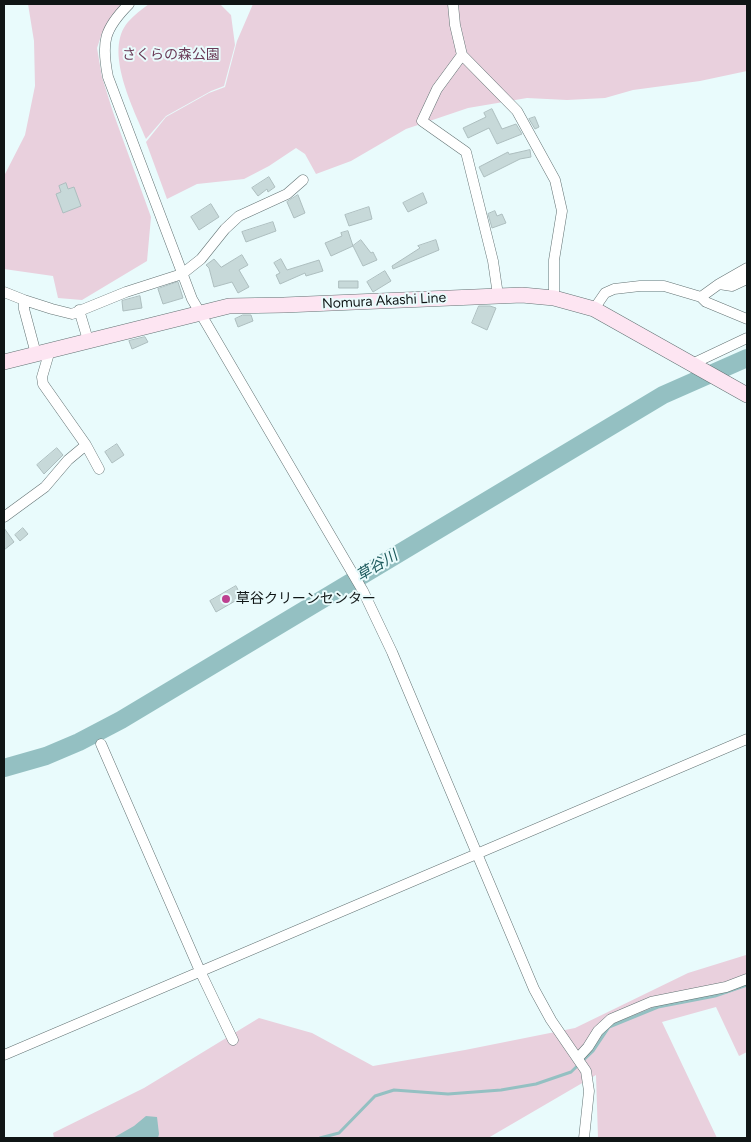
<!DOCTYPE html>
<meta charset="utf-8">
<style>
body{margin:0}
#map{position:relative;width:751px;height:1142px;overflow:hidden;background:#e9fbfc;font-family:Figtree,sans-serif}
canvas{display:block}
.frame{position:absolute;inset:0;border:5px solid #0f1515;pointer-events:none}
</style>
<div id="map">
<canvas width="751" height="1142"></canvas>
<div class="frame"></div>
</div>
<script>
const ctx = document.querySelector('canvas').getContext('2d');
ctx.lineJoin = 'round';
function paint(path, color) { ctx.fillStyle = color; ctx.fill(path, 'evenodd'); }
function stroke(path, color, width, dash) { ctx.strokeStyle = color; ctx.lineWidth = width; ctx.lineCap = dash ? 'butt' : 'round'; ctx.setLineDash(dash || []); ctx.stroke(path); }
function write(font, color, halo, rows, align = 'center') {
  ctx.font = font + ' Figtree,"Noto Sans JP",sans-serif'; ctx.lineWidth = 4; ctx.setLineDash([]); ctx.textBaseline = 'middle'; ctx.strokeStyle = halo; ctx.fillStyle = color; for (const [text, x, y, turn = 0] of rows) {
    ctx.save(); ctx.translate(x, y); ctx.rotate((+turn || 0) * Math.PI / 180); ctx.textAlign = isNaN(turn) ? turn : align; if (halo) ctx.strokeText(text, 0, 0); ctx.fillText(text, 0, 0); ctx.restore();
  }
}
paint(new Path2D(`
 M28,4H123L102,33L97,48L102,77L113,112L151,217L147,261L82,300L58,298L53,276L4,269V176L25,135L35,86L34,41Z
 M149,4H220L231,15L235,45L224,86L211,91L166,116L146,139C134,109 103,51 128,22C134,15 142,9 149,4Z
 M253,4H747V71L700,81L633,90L605,98L567,100L527,98L468,108L406,129L351,161L316,174L305,154L296,148L269,166L244,179L197,184L167,199L146,142L166,117L209,93L225,87L237,41Z
 M746,955L747,1052L739,1056L716,1007L662,1022L717,1138H598L596,1075L488,1138H54L53,1133L144,1088L259,1018L312,1033L373,1066L465,1050L575,1028L688,973Z`), '#e9d0dd');
paint(new Path2D(`
 M146,1116L157,1117L159,1134L158,1138H113L134,1126Z`), '#94c0c2');
stroke(new Path2D(`
 M320,1138L339,1133L375,1096L394,1090L448,1094L501,1090L536,1084L571,1072L593,1051L609,1027L658,1007L715,996L747,985`), '#94c0c2', 3);
stroke(new Path2D(`
 M4,768L46,756L79,742L121,720L663,395L747,358`), '#94c0c2', 18);
const building = new Path2D(`
 M492,109L502,129L516,124L522,134L497,144L489,128L468,138L463,128L486,117L484,113Z
 M535,117L539,127L535,129L529,119Z
 M530,150L531,157L520,159L484,177L479,167L508,152L509,154Z
 M269,177L275,187L268,192L267,189L258,196L252,188Z
 M66,183L68,189L74,187L81,206L63,213L56,194L61,192L59,186Z
 M423,193L427,203L408,212L403,203Z
 M298,195L305,213L294,218L287,202Z
 M211,204L219,217L199,230L191,217Z
 M369,207L372,219L349,226L345,215Z
 M495,211L497,216L502,214L506,223L492,228L488,214Z
 M273,222L276,231L246,242L242,232Z
 M348,231L353,246L331,256L325,243L342,236L341,233Z
 M361,240L371,253L373,252L377,260L363,266L353,246Z
 M436,240L439,250L393,269L392,266L420,248L418,246Z
 M242,255L248,265L239,270L249,287L238,293L232,282L214,287L209,268L206,265L214,259L221,267Z
 M281,259L287,270L319,260L323,271L306,276L305,273L280,284L276,275L280,273L274,263Z
 M385,271L391,281L373,292L367,282Z
 M339,281H358V288H339Z
 M178,282L183,298L163,304L158,289Z
 M140,296L142,308L123,311L122,301Z
 M479,306H490L496,308L487,330L472,323Z
 M243,315H251L253,321L238,327L235,319Z
 M145,337L148,342L132,349L129,341Z
 M117,444L124,455L112,463L105,452Z
 M57,448L63,455L44,474L37,465Z
 M4,528L14,542L4,550Z
 M23,528L28,534L20,541L15,535Z
 M236,586L242,597L216,612L210,601Z`);
paint(building, '#c7d9d9');
stroke(building, '#adbebf', 1);
const minor = new Path2D(`
 M129,4C104,29 101,42 108,77L192,299L363,591L392,652L534,989L551,1020L586,1071L589,1091L584,1138
 M453,4L455,25L462,55L437,89L422,121L466,152L493,261L498,295
 M462,55L517,111L555,180L562,211L554,260V298
 M719,284L732,286L747,279
 M4,292L24,300V309L36,354
 M701,297L706,302L747,319
 M24,300L52,309L72,314L126,292L182,274L201,259L225,229L239,216L287,194L303,180
 M594,309L605,293L614,289L640,286H664L701,297L719,284L747,268
 M79,310L88,340
 M692,364L747,338
 M86,445L99,469
 M4,517L45,487L68,460L86,445L43,384L42,377L50,350
 M101,744L200,971L233,1040
 M4,1055L747,739
 M578,1058L588,1047L598,1031L611,1019L651,1002L726,987L747,979`);
const secondary = new Path2D(`
 M4,362L229,306L284,305L522,295L554,298L594,309L747,395`);
stroke(minor, '#637374', 11);
stroke(secondary, '#637374', 16);
stroke(minor, '#fff', 10);
stroke(secondary, '#fde5f2', 15);
for (const [x, y, r, color] of [
 [226,599,5,"#bd4090"]
]) { const dot = new Path2D(); dot.arc(x, y, r, 0, 2 * Math.PI); ctx.fillStyle = color; ctx.fill(dot); stroke(dot, '#e9fbfc', 2); }
write('14px', '#6a3b57', '#e9fbfc', [
 ["さくらの森公園",171,55]
]);
write('14px', '#0f1515', '#e9fbfc', [
 ["Nomura Akashi Line",384,301,-3]
]);
write('14px', '#0f1515', '#e9fbfc', [
 ["草谷クリーンセンター",236,599]
], 'left');
write('italic 15px', '#1a585b', '#e9fbfc', [
 ["草谷川",377,566,-31]
]);
</script>
